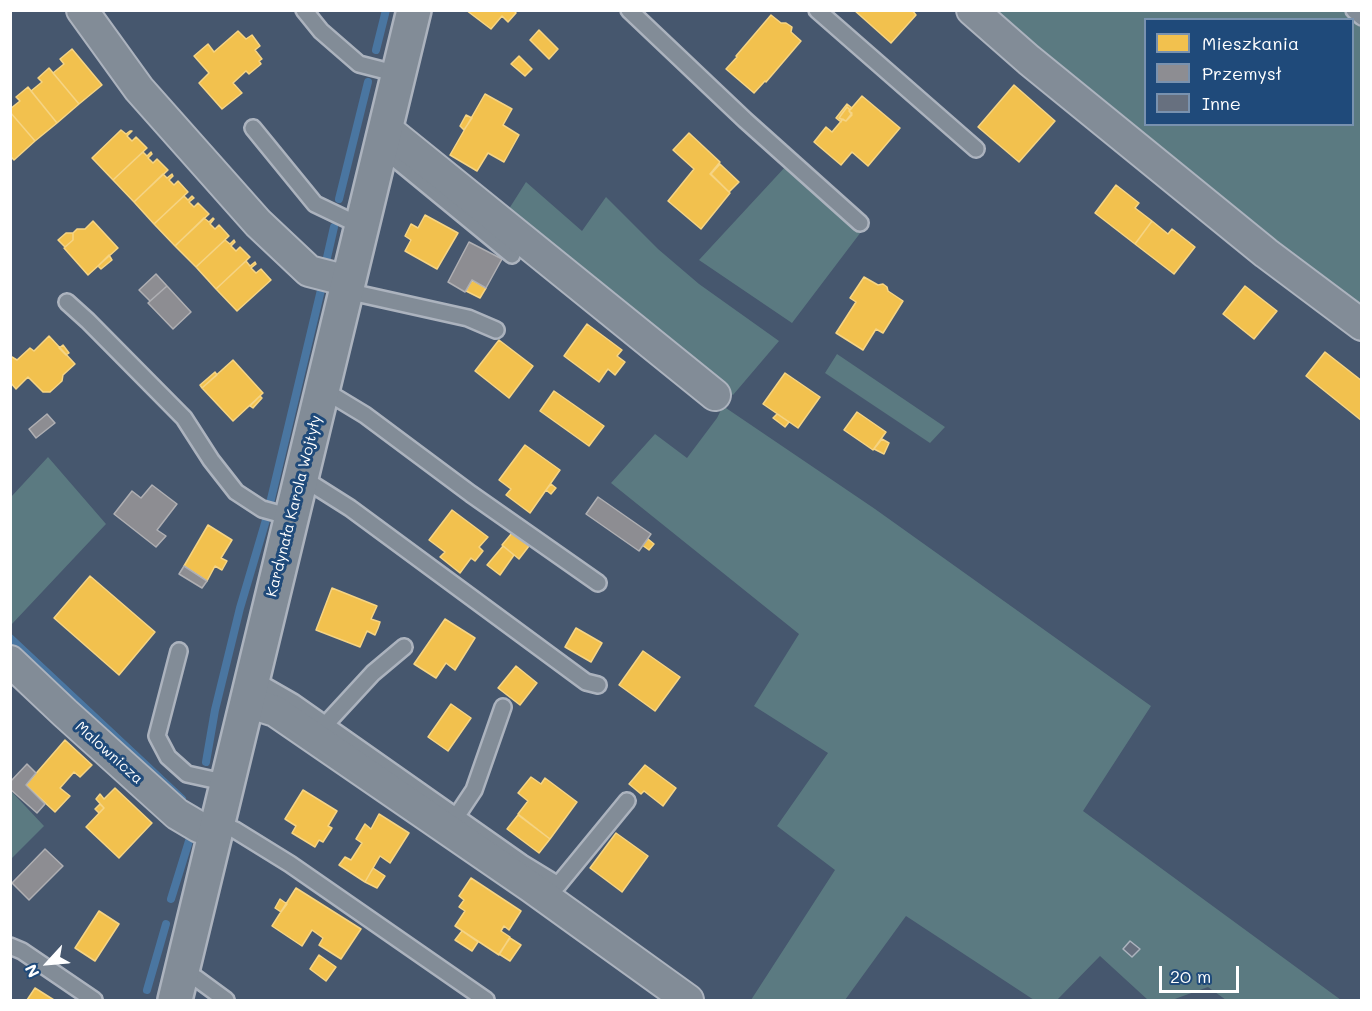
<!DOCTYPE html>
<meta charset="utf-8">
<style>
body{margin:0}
#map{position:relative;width:1372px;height:1011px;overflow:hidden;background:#46576e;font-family:Mali,sans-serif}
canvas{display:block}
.frame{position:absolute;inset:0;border:12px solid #fff;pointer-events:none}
.legend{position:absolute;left:1144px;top:18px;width:210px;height:108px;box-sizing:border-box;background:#1f4a7a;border:2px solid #7992af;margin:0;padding:8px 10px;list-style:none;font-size:18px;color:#fff}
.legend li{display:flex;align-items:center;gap:12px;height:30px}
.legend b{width:30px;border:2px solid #7992af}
.north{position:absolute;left:18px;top:933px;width:60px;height:60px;-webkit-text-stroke:4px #1f4a7a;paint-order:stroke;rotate:244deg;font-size:16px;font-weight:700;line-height:24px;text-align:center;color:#fff}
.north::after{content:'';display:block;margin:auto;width:21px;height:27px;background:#fff;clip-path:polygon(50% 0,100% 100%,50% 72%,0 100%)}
.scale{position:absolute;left:1159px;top:966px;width:80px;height:27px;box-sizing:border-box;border:3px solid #fff;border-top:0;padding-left:8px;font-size:18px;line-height:21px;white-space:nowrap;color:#fff;-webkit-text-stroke:4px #1f4a7a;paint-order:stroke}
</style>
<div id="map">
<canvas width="1372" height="1011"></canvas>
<div class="frame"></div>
<ul class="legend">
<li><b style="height:16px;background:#f2c14e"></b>Mieszkania</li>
<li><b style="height:16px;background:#8d8d92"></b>Przemysł</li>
<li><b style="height:16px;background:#67707f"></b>Inne</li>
</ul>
<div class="north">N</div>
<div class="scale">20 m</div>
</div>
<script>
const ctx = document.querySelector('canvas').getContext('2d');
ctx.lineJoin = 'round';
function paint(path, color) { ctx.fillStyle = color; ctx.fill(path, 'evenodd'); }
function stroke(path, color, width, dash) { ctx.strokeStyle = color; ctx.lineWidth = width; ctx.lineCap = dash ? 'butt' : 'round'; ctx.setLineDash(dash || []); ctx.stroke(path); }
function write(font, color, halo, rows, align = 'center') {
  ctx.font = font + ' Mali,sans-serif'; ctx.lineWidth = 6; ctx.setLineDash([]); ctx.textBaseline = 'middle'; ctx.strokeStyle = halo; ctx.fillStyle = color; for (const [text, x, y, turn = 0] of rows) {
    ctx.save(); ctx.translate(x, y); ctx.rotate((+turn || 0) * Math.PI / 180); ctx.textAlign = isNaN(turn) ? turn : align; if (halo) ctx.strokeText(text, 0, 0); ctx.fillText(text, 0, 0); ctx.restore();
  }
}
paint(new Path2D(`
 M1345,10L1361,24V316L983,11ZM1146,20H1352V124H1146Z
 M786,166L864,228L792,323L699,260Z
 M526,182L582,231L606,197L658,249L699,284L779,341L733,395L608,297L507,212Z
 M837,354L945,427L930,443L825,373Z
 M723,406L875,509L1151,706L1083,811L1341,1000H1226L1208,987L1172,1000H1148L1100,956L1057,1000H1034L906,916L845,1000H751L835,870L777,826L828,753L754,706L799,634L611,483L655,434L687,458L717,418Z
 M48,457L106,524L11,625V497Z
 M11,791L44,826L11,859Z`), '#5b7a81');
const homes = new Path2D(`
 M466,10H514L516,13L508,22L502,16L491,29Z
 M854,10H912L916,15L891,43Z
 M771,15L781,23H786L792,27L791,32L801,41L766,82L765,81L754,93L726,69L737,57L736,56Z
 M539,30L558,49L549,59L530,40Z
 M238,31L246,39L252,35L260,46L255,50L262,59L259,61L261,64L249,74L246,71L233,83L242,93L222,109L199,83L209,73L194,56L208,44L214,52Z
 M72,49L102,85L79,104L53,73L64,64L60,59Z
 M519,56L532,69L525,76L511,64Z
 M49,68L79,104L57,123L31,91L42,82L38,78Z
 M1014,85L1055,121L1019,162L978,127Z
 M28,87L57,123L35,141L10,112V109L20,101L16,97Z
 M485,94L512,109L503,125L519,135L504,162L488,153L477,171L450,155Z
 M862,96L900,128L868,166L852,152L841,165L814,142L826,127L832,132L843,119L846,121L852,113L849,111Z
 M847,104L852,108L850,110L847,107L839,118L842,120L841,122L836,118Z
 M847,107L850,110L849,111L852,115L846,121L839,118Z
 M10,112L35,141L14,160L10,156Z
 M466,115L472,118L464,130L460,126Z
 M121,130L126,134L130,131H132L127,136L132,141L136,137L147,148L113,180L92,158Z
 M689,133L720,162L710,174L730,193L701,229L668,201L694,169L673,150Z
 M143,152L147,156L151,152L152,154L148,158L153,163L157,159L168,170L134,202L113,180Z
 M720,164L739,182L729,192L711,174Z
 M163,174L167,178L172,174L173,176L169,180L174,185L178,181L188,192L154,224L134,202Z
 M1116,185L1139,203L1135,208L1152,221L1135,244L1095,213Z
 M184,196L188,200L192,196L194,198L189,202L194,207L198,203L209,214L175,246L154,224Z
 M425,215L458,233L437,269L405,251L411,240L405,236L411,224L418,228Z
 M204,218L209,222L213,218L214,219L210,224L215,229L219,225L229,236L196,267L175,246Z
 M93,221L118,248L88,275L64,248L73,240V233L77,229H85Z
 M1152,221L1168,234L1172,229L1195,247L1174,274L1135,244Z
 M66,233H73V240L65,247L58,240Z
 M225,240L230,244L234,240L235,242L231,246L236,251L240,247L250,257L216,289L196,267Z
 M109,255L112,260L101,269L98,266Z
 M246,261L250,266L255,262L256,264L251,268L256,273L261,269L271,280L237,311L216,289Z
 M864,277L878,285L883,284L887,287L888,291L903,301L883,333L876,329L863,350L836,333L856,302L850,298Z
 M472,280L486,288L480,298L466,291Z
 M1245,286L1277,311L1254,339L1223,314Z
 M587,324L622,350L617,356L625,362L615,375L608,369L599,382L564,356Z
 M49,336L75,364L63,375L62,381L50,392H43L28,377L16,389L10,382V359L12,357L17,360L30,348L34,351Z
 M499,340L533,366L509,398L475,371Z
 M63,345L69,353L66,355L59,348Z
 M1325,352L1362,381V421L1306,376Z
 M233,360L263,393L233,421L202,388Z
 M215,372L217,375L202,388L200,385Z
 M785,373L820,397L798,428L763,404Z
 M554,391L604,426L589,446L540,411Z
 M260,396L262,398L253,408L250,406Z
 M857,412L886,432L873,450L844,430Z
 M777,414L789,422L785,427L773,418Z
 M882,439L889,443L884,454L874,449Z
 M525,445L560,470L530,513L506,495L511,489L499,480Z
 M551,484L556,488L551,494L546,490Z
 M452,510L488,537L479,547L483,551L475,561L471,558L460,573L440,557L445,552L429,540Z
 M208,525L232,540L221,558L227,561L222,570L215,566L207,581L184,566Z
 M512,533L529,546L519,559L502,545Z
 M648,539L654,544L649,550L642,545Z
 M503,546L514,555L500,575L487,565Z
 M90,576L155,632L119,675L54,618Z
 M332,588L377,606L371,619L380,622L378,628L375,635L367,631L360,647L316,630Z
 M445,619L475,638L455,670L446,663L436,678L414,664Z
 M576,628L602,643L591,662L565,647Z
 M643,651L680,677L655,711L619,685Z
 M516,666L537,683L520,705L498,688Z
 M451,704L471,718L448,751L428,737Z
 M65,740L92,765L80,777L74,772L60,788L70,796L55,812L26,785Z
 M645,765L676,788L663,806L644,791L641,794L629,784Z
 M531,777L541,784L545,778L577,802L550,839L518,814L528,801L518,793Z
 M115,788L152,823L119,858L86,827L104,808L96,799L100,794L104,799Z
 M303,790L337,811L328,826L332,828L323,842L319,840L315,847L292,833L296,826L285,819Z
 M100,804L104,808L99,813L95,809Z
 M379,814L409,833L390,863L380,856L365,882L339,865L345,857L351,860L362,843L356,839L365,824L371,829Z
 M518,815L550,839L539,853L507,829Z
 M616,833L648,856L622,892L590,868Z
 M373,868L385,876L377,888L365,882Z
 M471,878L521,911L509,930L504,926L501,931L510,937L499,955L455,926L465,911L459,907L464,900L459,896Z
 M296,888L361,929L341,959L319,945L323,938L312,930L302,946L272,926Z
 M280,899L287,904L281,912L275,908Z
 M99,911L119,924L95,961L75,948Z
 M462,931L478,942L472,951L455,940Z
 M510,938L521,945L510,961L499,954Z
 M319,955L336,967L326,981L310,969Z
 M35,988L54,1000H27Z`);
paint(homes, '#f2c14e');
stroke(homes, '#f6d483', 1.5);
const industry = new Path2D(`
 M469,242L502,259L486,288L472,280L465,292L448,282Z
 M156,274L167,286L150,301L139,290Z
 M167,286L191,312L173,329L148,303Z
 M47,414L55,423L36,438L29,429Z
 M152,485L177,504L157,530L166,536L156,547L114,514L132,491L141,498Z
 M598,497L651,534L639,551L586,514Z
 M184,566L207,581L202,588L179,574Z
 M27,764L36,773L26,785L45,804L37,813L10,789V782Z
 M45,849L63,866L29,900L12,883Z`);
paint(industry, '#8d8d92');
stroke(industry, '#afafb3', 1.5);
stroke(new Path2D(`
 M376,50L386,10
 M339,199L368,82
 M326,262L334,227
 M10,638L182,799
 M206,762L215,710L240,608L266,520L321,290
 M171,899L189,841
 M147,990L166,924`), '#4a76a1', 8);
const building = new Path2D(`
 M1130,941L1140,949L1132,957L1123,949Z`);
paint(building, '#67707f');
stroke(building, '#acb3be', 1.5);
const lane = new Path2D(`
 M304,10L321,31L359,64L398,74
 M629,10L745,120L860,223
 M817,10L976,149
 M1354,10L1362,17
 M253,128L315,204L361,226
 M380,149L394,158L512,255
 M346,290L360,294L468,318L496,330
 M67,302L88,321L184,418L211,460L236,492L262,509L291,517
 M322,389L365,415L471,494L598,583
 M301,477L350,508L586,682L598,685
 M179,651L157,736L168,757L187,774L228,783
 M253,679L293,702L522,863L558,885L627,801
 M325,725L373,673L404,647
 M456,817L474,790L503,707
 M218,823L235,830L290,864L486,1000
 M10,946L22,951L94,1000
 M182,973L196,978L226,1000`);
const street = new Path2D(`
 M82,10L139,89L258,223L309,271L348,281
 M972,10L1029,60L1266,253L1362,325
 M385,128L715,395
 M10,661L65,713L177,814L199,827L216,832
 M247,702L275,711L531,887L688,1000`);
const secondary = new Path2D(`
 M175,1000L414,10`);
stroke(lane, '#acb3be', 20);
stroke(street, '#acb3be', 34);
stroke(secondary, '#acb3be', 38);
stroke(lane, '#828c97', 15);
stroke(street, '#828c97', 30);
stroke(secondary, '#828c97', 33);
write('15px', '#fff', '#1f4a7a', [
 ["Kardynała Karola Wojtyły",294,506,-76],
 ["Malownicza",109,753,42]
]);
</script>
